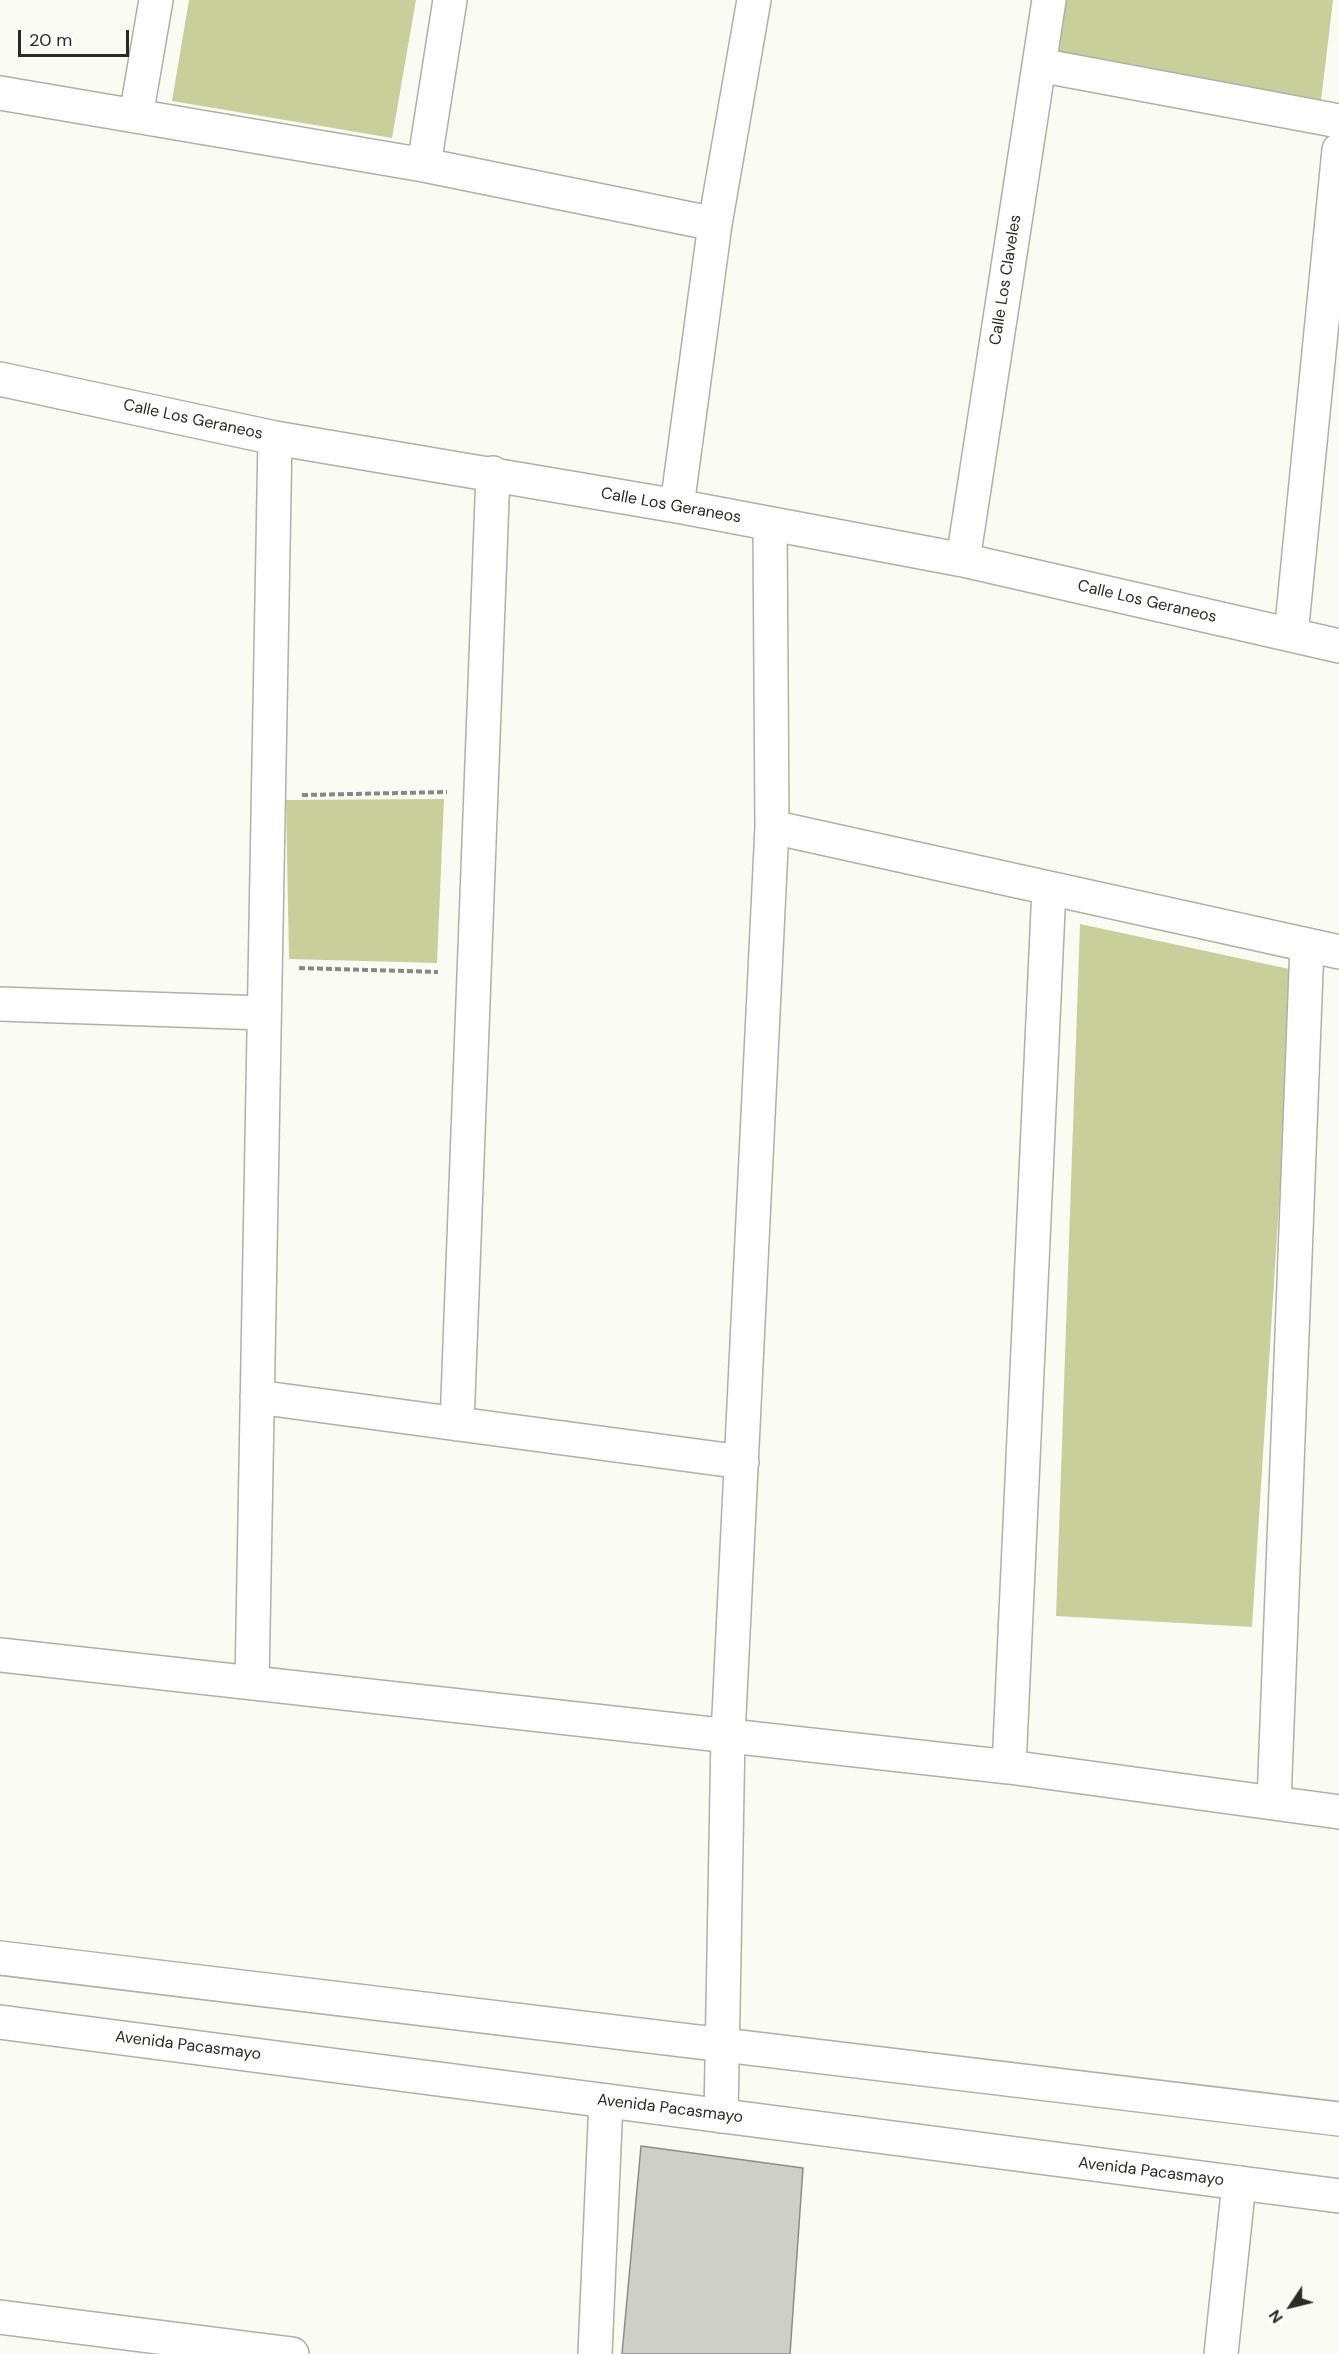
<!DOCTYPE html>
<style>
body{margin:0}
#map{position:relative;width:1339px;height:2354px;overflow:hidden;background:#fafcf3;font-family:"DM Sans",sans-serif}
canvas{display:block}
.north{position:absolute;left:1261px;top:2276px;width:60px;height:60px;-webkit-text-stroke:4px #fff;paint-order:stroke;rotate:235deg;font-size:16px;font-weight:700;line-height:24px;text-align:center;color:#2a2a27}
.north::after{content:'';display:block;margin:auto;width:21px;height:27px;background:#2a2a27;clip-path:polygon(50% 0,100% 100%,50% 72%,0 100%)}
.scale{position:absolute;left:18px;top:30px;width:111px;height:27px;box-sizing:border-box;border:3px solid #2a2a27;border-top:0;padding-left:8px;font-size:18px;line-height:21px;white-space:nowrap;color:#2a2a27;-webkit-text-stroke:4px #fff;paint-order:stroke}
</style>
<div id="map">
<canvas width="1339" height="2354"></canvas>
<div class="north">N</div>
<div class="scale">20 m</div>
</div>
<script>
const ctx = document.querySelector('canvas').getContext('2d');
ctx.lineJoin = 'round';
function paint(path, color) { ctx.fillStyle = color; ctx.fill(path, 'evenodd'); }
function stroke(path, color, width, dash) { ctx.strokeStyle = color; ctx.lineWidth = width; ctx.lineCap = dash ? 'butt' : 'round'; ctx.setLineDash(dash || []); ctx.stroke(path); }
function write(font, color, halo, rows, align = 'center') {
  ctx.font = font + ' "DM Sans",sans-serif'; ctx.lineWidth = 4.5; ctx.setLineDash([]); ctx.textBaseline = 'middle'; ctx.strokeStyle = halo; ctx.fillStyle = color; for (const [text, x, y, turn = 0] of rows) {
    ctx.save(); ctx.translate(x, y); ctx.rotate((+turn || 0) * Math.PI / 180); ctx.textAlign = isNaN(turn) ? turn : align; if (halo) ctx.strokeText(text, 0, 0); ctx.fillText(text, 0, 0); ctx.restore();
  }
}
paint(new Path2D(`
 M189,0H416L392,138L172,101Z
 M1064,0H1333L1318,126L1052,83Z
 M444,799L437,963L289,959L286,800Z
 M1080,924L1294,970L1252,1627L1056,1616Z`), '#c8cf9a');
const building = new Path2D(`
 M641,2146L803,2168L790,2354H622Z`);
paint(building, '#cecfc7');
stroke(building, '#8c8e86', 1.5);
const minor = new Path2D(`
 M1039,65L1339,121
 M0,93L424,165L715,224
 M136,116L156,0
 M424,165L450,0
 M0,379L275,438L677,506L963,560L1339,646
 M677,506L715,224L754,0
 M963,560L1049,0
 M1291,635L1339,150
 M772,827L1339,952
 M0,1004L264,1013
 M257,1397L742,1462
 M457,1424L493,473
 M0,1655L1009,1767L1339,1812
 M252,1683L275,438
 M1009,1767L1049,888
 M1274,1802L1307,945
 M721,2116L728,1736L772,827L770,524
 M0,2317L292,2354
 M595,2354L606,2101
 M1221,2354L1239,2183`);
const major = new Path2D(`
 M0,1958L1339,2119
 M0,2022L1339,2196`);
stroke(minor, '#afb0a7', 36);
stroke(major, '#afb0a7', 36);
stroke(new Path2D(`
 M302,795L447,792
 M299,968L438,972`), '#888983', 4, [6, 3]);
stroke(minor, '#fff', 33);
stroke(major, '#fff', 33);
write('16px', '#2a2a27', '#fff', [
 ["Calle Los Claveles",1006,280,-81],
 ["Calle Los Geraneos",193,420,12],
 ["Calle Los Geraneos",671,506,10],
 ["Calle Los Geraneos",1147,602,13],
 ["Avenida Pacasmayo",188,2046,7],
 ["Avenida Pacasmayo",670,2109,7],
 ["Avenida Pacasmayo",1151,2172,7]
]);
</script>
